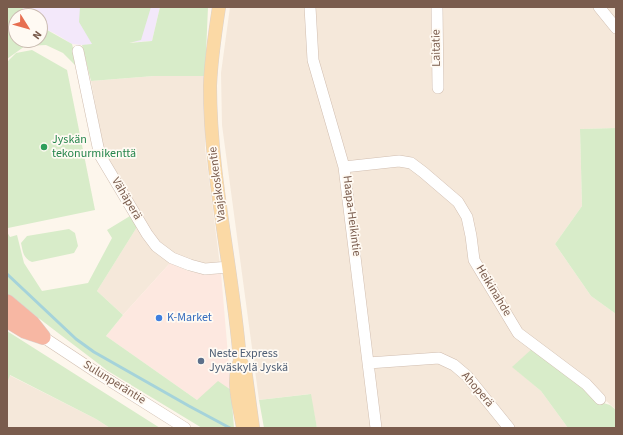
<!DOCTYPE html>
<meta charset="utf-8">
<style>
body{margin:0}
#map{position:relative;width:623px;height:435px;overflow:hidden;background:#fdf6ec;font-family:"Source Sans 3",sans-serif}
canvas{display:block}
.frame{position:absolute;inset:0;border:8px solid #7a5c4d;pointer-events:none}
.north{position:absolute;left:8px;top:8px;width:40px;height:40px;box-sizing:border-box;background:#fffaf3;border:1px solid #cabbb1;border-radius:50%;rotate:127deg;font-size:11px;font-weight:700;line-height:16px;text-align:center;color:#7a5c4d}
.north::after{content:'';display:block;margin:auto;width:14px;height:18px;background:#e76f51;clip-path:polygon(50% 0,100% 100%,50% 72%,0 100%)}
</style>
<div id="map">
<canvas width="623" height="435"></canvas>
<div class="frame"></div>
<div class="north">N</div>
</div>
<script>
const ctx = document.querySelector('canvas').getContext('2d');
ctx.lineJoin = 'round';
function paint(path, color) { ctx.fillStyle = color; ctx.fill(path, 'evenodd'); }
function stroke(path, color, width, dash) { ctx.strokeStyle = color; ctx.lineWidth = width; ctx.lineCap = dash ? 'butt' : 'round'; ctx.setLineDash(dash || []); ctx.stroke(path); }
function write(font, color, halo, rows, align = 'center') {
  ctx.font = font + ' "Source Sans 3",sans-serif'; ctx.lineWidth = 3.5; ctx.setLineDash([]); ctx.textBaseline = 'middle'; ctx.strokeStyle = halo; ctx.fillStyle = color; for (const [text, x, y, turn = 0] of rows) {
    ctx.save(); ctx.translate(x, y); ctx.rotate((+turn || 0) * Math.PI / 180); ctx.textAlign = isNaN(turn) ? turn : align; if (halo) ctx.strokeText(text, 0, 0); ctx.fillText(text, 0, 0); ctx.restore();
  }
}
paint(new Path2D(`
 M230,7H616V128L580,129L582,206L555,244L591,296L616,314V410L588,384L537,345L513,367L541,391L568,428H317L310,394L259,400L222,125L221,73Z
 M154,76H205V148L220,265H205L175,254L161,243L150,232L112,166L103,147L91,81Z
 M137,227L170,263L123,315L97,291Z
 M9,375L96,419L110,428H7V383Z`), '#f5e8da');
paint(new Path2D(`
 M170,263L188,271L207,275L221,273L231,390L197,400L106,336L123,315Z`), '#fde8e0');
paint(new Path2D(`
 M22,7H160L152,41L82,45L72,44L54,33L40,27V16H27Z`), '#f3e8fa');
paint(new Path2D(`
 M7,7H22L27,16H16V40H40V26L72,44L78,68L63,53L46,45L25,46L7,59Z
 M80,7H151L141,40L129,43L152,41L160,7H208L205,76H154L91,81L82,45L92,44L79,22Z
 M32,50L67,70L95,210L8,228L7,62L16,53Z
 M616,128V314L591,296L555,244L582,206L580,129Z
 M130,216L137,227L97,291L123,315L106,336L197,400L218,381L231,390L234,428H202L108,371L7,294V232L10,237L17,235L24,263L42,291L88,283L112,238L107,230Z
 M69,229L75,233L78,246L74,253L32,262C23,258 23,252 21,243L27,236Z
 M7,331L160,428H110L96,419L10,375L7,383Z
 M534,347L600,402L610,405L616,410V428H568L541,391L512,367Z
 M311,394L317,428H264L259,400Z`), '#d8ecc9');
stroke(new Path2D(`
 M7,274L76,339L94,352L189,406L230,428`), '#a5d3da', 3);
const minor = new Path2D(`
 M310,7L313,60L344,167L376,428
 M437,7L438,88
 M599,7L616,28
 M78,51L98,147L101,157L147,234L156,246L172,258L190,265L205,269L229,267
 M344,167L399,161L411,163L423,172L458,202L467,217L471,236L474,260L518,333L586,384L600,399
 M43,337L96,372L185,428
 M368,363L439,358L454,365L467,376L509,428`);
const major = new Path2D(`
 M219,7C215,33 211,60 210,86C210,178 233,269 240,361L245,369L253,428
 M240,361C231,381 240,407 243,428`);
const highway = new Path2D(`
 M7,302L32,323L43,337
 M7,320L25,331L43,337`);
stroke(minor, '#d1beb0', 12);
stroke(major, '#dad1cd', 14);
stroke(highway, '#dad1cd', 16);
stroke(minor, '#fff', 11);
stroke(major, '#fbd9a5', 13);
stroke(highway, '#f7b7a3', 15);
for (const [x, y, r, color] of [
 [44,147,4,"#2e9e5b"],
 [159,318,4,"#3f7fe0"],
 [201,361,4,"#5c6f8a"]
]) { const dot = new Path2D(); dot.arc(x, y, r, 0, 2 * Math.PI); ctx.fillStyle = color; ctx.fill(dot); stroke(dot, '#fffaf3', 1.5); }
write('12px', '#7a5c4d', '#fffaf3', [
 ["Laitatie",437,48,-91],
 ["Vaajakoskentie",218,184,-97],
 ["Vähäperä",126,199,59],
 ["Haapa-Heikintie",351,216,83],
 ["Heikinahde",493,291,59],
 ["Sulunperäntie",114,383,32],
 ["Ahoperä",477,390,49]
]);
write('12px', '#27864d', '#fffaf3', [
 ["Jyskän",52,140],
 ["tekonurmikenttä",52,154]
], 'left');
write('12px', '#366cbe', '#fffaf3', [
 ["K-Market",167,318]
], 'left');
write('12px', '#4e5e75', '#fffaf3', [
 ["Neste Express",209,354],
 ["Jyväskylä Jyskä",209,368]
], 'left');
</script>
